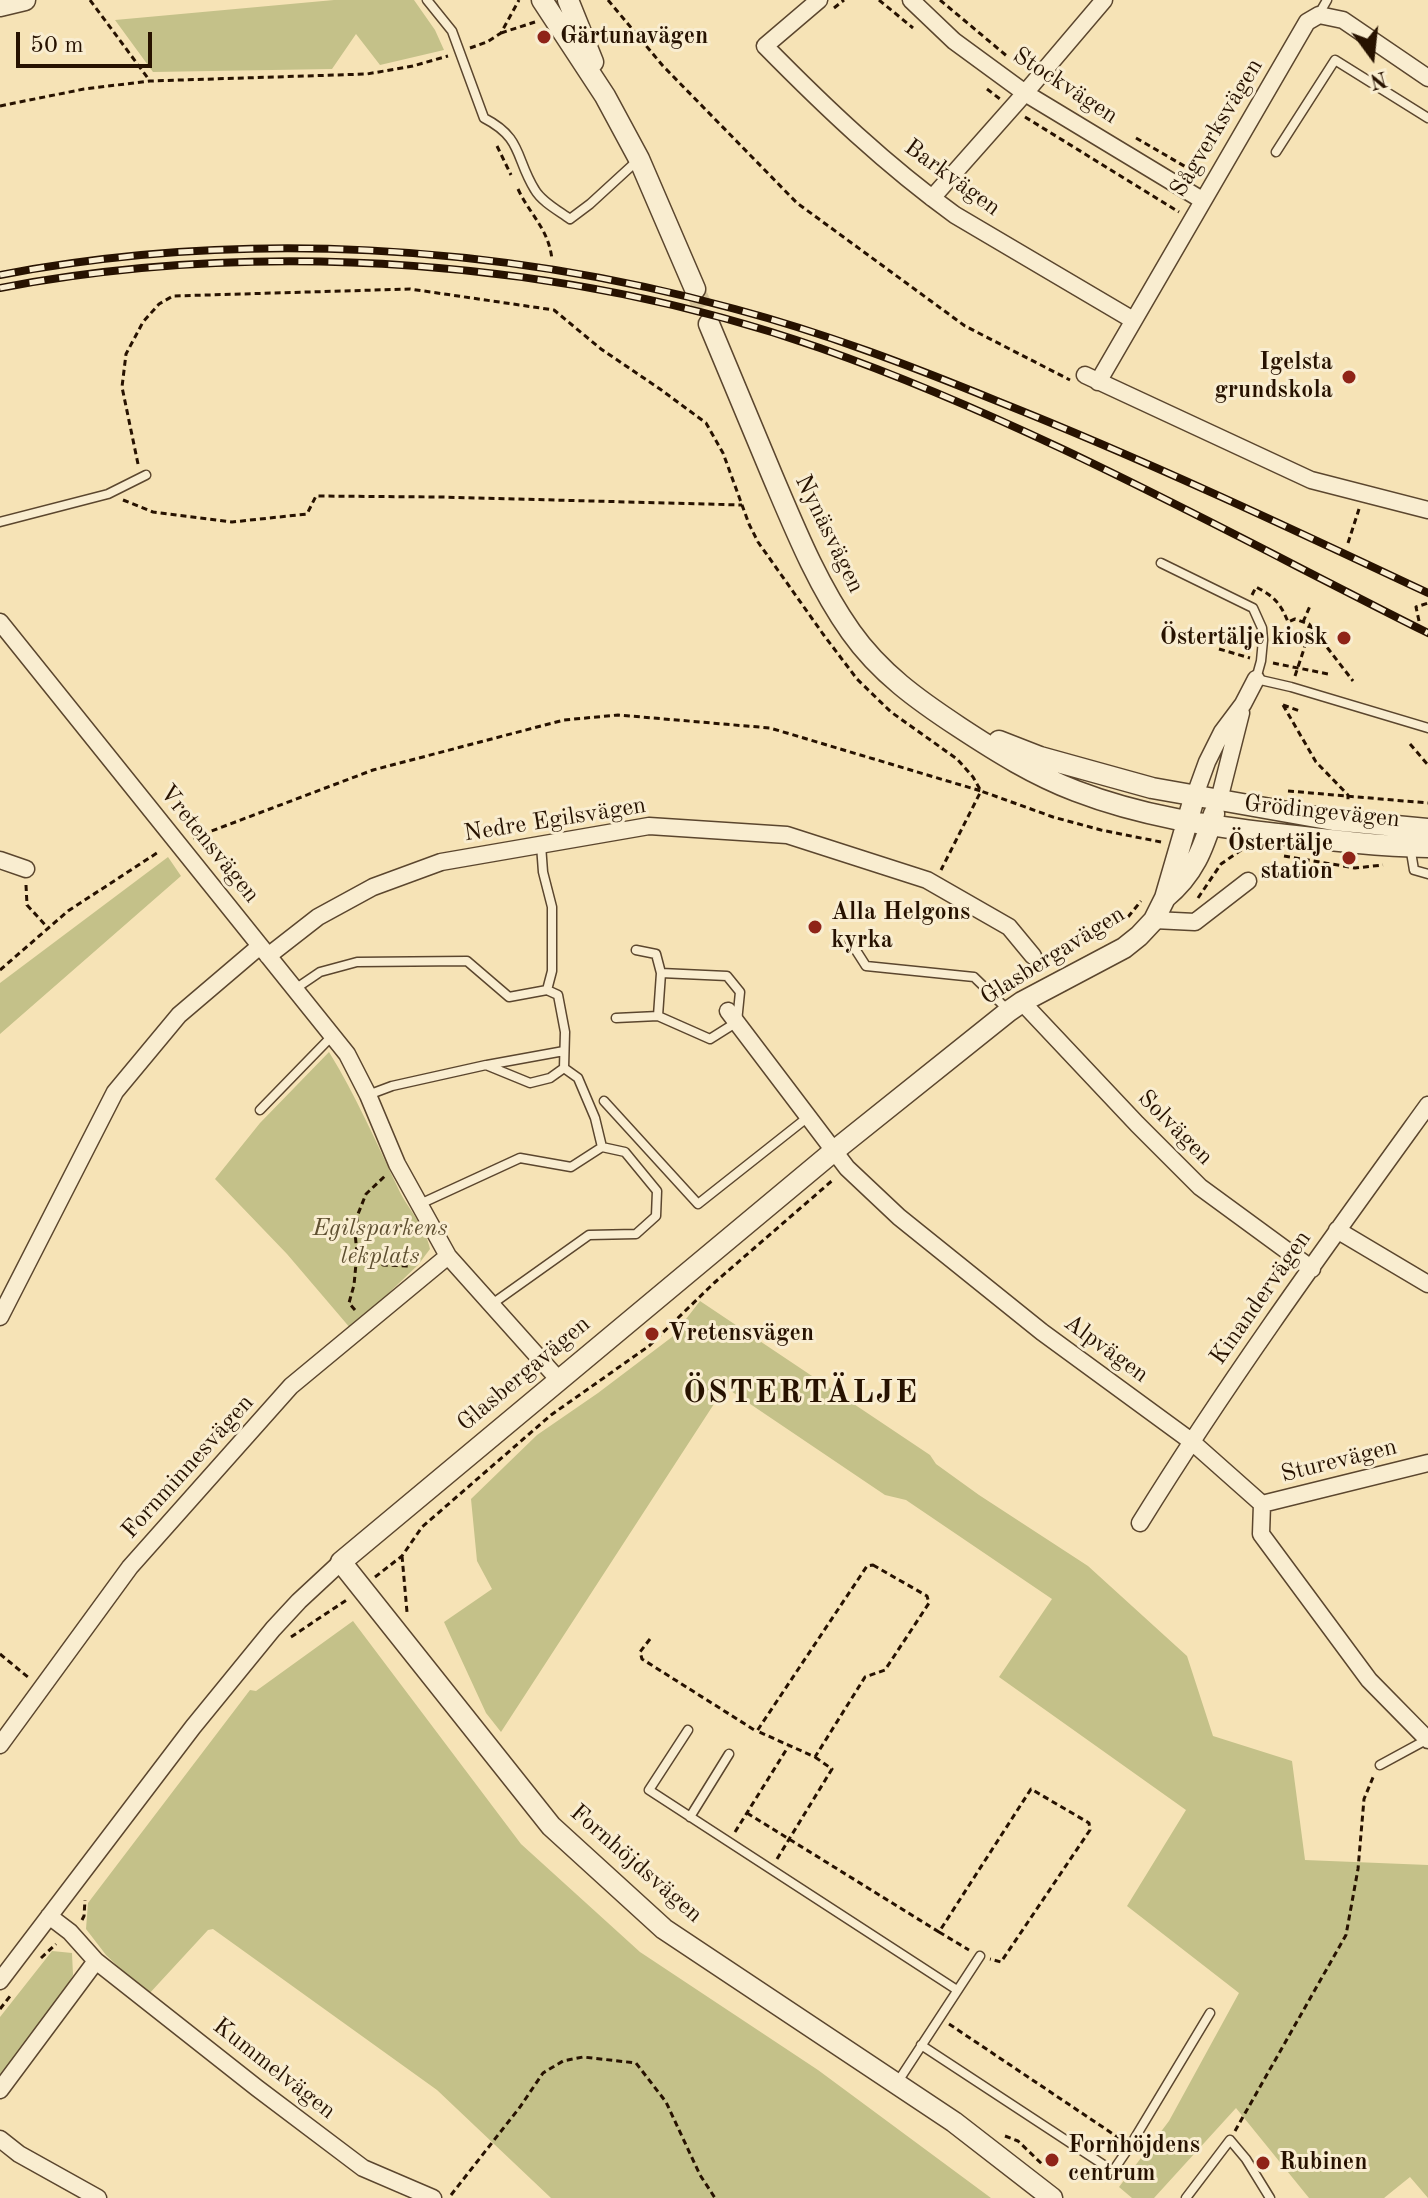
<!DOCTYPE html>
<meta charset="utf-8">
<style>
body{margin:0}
#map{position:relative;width:1428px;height:2198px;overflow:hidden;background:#f6e3b6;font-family:"Old Standard TT",serif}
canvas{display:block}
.north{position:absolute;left:1332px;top:16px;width:80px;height:80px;-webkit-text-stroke:6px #f9edd0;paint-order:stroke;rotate:165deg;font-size:22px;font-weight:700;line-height:32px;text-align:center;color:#271200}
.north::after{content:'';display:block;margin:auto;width:28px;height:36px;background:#271200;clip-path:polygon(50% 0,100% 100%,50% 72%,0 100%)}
.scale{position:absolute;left:16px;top:32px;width:136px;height:36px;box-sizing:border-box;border:4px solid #271200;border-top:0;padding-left:10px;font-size:24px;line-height:28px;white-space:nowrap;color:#271200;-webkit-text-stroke:6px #f9edd0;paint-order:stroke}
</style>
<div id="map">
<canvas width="1428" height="2198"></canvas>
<div class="north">N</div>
<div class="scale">50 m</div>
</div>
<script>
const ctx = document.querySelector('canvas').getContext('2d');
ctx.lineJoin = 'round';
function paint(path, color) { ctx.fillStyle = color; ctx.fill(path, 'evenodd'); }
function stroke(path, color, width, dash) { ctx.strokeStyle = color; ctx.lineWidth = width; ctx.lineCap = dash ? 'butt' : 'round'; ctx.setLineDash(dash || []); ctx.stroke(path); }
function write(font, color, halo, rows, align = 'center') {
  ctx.font = font + ' "Old Standard TT",serif'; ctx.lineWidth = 6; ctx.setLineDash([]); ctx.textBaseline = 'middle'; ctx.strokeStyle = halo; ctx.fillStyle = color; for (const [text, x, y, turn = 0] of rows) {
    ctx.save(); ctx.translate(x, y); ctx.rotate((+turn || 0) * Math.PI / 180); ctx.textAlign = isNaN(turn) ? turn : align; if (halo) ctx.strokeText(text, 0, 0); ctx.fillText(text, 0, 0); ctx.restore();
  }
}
paint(new Path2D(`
 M334,0H414L435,30L444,50L380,65L356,34L332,69L153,72L115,20Z
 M168,857L181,876L0,1034V983Z
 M329,1052C356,1096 376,1142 398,1188C407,1208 426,1227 430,1249L418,1265L351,1329L287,1254L215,1179L260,1123Z
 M700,1301L930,1455L936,1464L979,1495L1088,1566L1187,1656L1213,1736L1292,1761L1305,1860L1428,1865V2198L1410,2177L1384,2198H1309L1236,2108L1154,2198H1132L1119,2187L1169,2121L1239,1993L1127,1906L1186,1810L999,1677L1052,1599L906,1500L885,1495L725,1387L501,1732L486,1713L444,1622L492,1589L477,1561L471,1499L537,1435L598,1393L672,1337Z
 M353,1621L521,1844L640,1952L818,2070L991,2198H551L437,2090L213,1929L208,1930L148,1995L106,1955L86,1929L88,1903L250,1690L256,1691Z
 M52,1951L72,1953L73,1975L61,1998L0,2085V2017Z`), '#c4c189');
stroke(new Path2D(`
 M695,289L709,324`), '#d7c49b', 20, [20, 10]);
const service = new Path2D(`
 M427,0L452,31L484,118C523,138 515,158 535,190C542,202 559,211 570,219L590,204L638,160
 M1319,14L1327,0
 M1276,152L1335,60L1428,118
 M0,522L108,494L146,475
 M1161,563L1253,608L1262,628L1263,640L1261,661L1256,679L1291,687L1428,728
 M541,845L543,872L552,907V971L547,990
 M1410,846L1414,870L1428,874
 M850,941L866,966L974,977L1008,1010
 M636,950L656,954L661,973L658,1016L710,1039L737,1022L740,992L727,976L661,973
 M295,989L320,972L357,962L467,961L509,997L547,990L558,995L565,1032L564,1068L578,1078L595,1118L602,1147L625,1152L657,1191L656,1216L636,1234L589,1235L492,1304
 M616,1018L658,1016
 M487,1065L564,1051
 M368,1095L392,1086L486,1065L530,1083L550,1078L564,1068
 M604,1101L698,1204L808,1117
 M260,1110L332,1036
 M420,1204L520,1158L571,1167L602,1147
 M688,1730L649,1790L957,1990
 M1380,1765L1426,1740
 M690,1817L729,1754
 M921,2045L1113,2171L1130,2146L1210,2013
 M897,2083L980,1956
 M1186,2198L1230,2140L1246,2159L1270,2198`);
const minor = new Path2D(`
 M819,0L765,46C825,107 886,165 955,215L1133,320
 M911,0L954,41L1025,93L1202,200
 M932,198L1025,93L1104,0
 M1085,375L1311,480L1428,510
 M1098,382L1307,22L1319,15L1343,20L1428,78
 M0,622L347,1054L368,1095L397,1164L448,1256L558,1379
 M1195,795L1207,762L1222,732L1243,704L1256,679
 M1219,800L1241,713
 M0,860L26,869
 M1154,920L1195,922L1248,881
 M268,956L318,917L373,887L441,862L649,826L787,835L927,880L1009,927L1033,956
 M1022,1002L1137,1124L1200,1187L1312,1269
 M728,1011L847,1168L899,1217L1042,1332L1191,1441L1262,1504L1261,1534L1369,1680L1428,1740
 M1337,1230L1428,1284
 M0,1317L115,1092L179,1015L260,946
 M1262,1504L1428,1463
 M1140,1523C1229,1379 1329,1242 1428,1105
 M0,1745L130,1567L291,1386L448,1256
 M49,1916L70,1932L96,1961L257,2088L363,2168L433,2198
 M0,1981L193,1727L273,1629L299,1601L341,1562
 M0,2090L96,1961
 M0,2139L19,2154L98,2198`);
const tertiary = new Path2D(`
 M542,0L605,96L639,159L695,289
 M568,0L593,62
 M0,6L25,0
 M709,324C730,374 751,425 772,475C795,529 817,584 851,632C880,673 918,700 959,727C997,752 1034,775 1076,791C1141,816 1208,826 1277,834C1328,840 1377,846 1428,847
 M999,741L1040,757L1152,788L1333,820L1428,829
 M1165,898C1194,874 1203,849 1214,814
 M1052,2198L954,2122L664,1929L551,1826L341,1562L834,1151L1009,1011L1022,1002L1124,948L1139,936L1154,920L1165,898L1195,795`);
stroke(service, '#5b462e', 11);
stroke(minor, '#5b462e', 19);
stroke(tertiary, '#5b462e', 23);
stroke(new Path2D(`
 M90,0L150,81
 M608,0L663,66L797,203L965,326L1070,380
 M879,0L913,28
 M940,0L1008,57
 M834,8L844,0
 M501,33L535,22
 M470,48L487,42L501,33L519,0
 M987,89L1000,99
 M0,106L84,89L150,81L367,74L413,66L448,56
 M1025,117L1179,212
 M1136,138L1198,174
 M497,146L511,175
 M518,189C530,215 549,229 552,260
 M138,464L122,387L126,354L143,322L159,304L173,296L410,289L554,310L601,349L660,389L706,423L723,453L749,524L758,542L823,634L857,679L891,712L957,759L973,777L981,791L1053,817L1101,830L1161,842
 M123,500L153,512L232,522L307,514L316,496L440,497L742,505
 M1348,543L1359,509
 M1252,595L1256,587C1274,596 1281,604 1288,622L1295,619L1309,624L1353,681
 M1419,621L1416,607L1428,603
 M1303,622L1310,606
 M1219,649L1250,658
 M1273,663L1328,674
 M1295,676L1304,649L1309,626
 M1283,705L1316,762L1348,795V800
 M1283,705L1300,711
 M1410,744L1428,765
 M1288,791L1428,803
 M193,838L373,770L564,720L618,715L770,728L981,791L941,870
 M1284,856L1355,868L1383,865
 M26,885L27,905L48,928
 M1198,898L1221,864L1244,848
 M1128,917L1141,901
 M1049,953H1053L1062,960
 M0,970L68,911L160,851
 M357,1253H372L383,1265L408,1266
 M355,1310L349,1303L354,1285L357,1253L355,1233L358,1214L366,1194L386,1175
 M402,1556L407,1612
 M873,1565L927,1596L929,1603L885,1670L865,1677L815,1757L757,1731L867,1566Z
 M375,1577L402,1556L422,1527L551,1415L649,1346L714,1283L834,1179
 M291,1637L348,1599
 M650,1639L640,1652L642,1659L756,1731
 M0,1654L29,1678
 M747,1813L939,1932L1031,1789L1089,1823L1090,1830L1001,1962L990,1959
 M735,1832L788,1747
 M777,1859L832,1769L815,1757
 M82,1920L84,1916L85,1900
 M939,1932L969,1950
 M41,1958L56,1944
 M0,2009L11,1995
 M949,2024L1119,2138
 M1235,2131L1346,1935L1358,1869L1364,1799L1374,1775
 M1005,2136L1018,2141L1043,2165
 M451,2195L520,2107L543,2073L563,2061L583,2057L636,2063L666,2102L700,2175L715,2198`), '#271200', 3, [6, 4]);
stroke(service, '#f9edd0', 8);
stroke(minor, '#f9edd0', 16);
stroke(tertiary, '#f9edd0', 20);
const rail = new Path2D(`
 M0,275C242,229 498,244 735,309C825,333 911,366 997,401C1143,459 1286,526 1428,593
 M0,288C264,238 565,259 820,348C1031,422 1228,533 1428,633`);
stroke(rail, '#271200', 8);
stroke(rail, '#f9edd0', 5, [15]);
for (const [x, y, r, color] of [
 [544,37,8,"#8f2418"],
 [1349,377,8,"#8f2418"],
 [1344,638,8,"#8f2418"],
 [1349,858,8,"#8f2418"],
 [815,927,8,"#8f2418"],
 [652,1334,8,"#8f2418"],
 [1052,2160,8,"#8f2418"],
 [1263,2163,8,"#8f2418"]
]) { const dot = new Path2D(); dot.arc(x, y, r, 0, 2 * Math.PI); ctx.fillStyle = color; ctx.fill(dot); stroke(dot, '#f9edd0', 3); }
write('bold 24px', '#271200', '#f9edd0', [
 ["Gärtunavägen",560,37],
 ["Igelsta",1333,363,"right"],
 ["grundskola",1333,391,"right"],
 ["Östertälje kiosk",1328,638,"right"],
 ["Östertälje",1333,844,"right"],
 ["station",1333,872,"right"],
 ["Alla Helgons",831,913],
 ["kyrka",831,941],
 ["Vretensvägen",668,1334],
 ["Fornhöjdens",1068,2146],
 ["centrum",1068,2174],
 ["Rubinen",1279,2163]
], 'left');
write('24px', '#271200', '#f9edd0', [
 ["Stockvägen",1065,86,33],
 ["Sågverksvägen",1217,128,-59],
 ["Barkvägen",952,178,36],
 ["Nynäsvägen",829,534,64],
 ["Grödingevägen",1322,812,6],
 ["Nedre Egilsvägen",555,820,-9],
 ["Vretensvägen",209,844,51],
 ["Glasbergavägen",1053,956,-32],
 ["Solvägen",1175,1128,45],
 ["Kinandervägen",1261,1298,-55],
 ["Alpvägen",1106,1349,36],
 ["Glasbergavägen",524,1374,-40],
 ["Sturevägen",1339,1461,-14],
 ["Fornminnesvägen",188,1467,-48],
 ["Fornhöjdsvägen",636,1864,41],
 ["Kummelvägen",274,2069,38]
]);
write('italic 24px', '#5e4f30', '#f9edd0', [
 ["Egilsparkens",380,1229],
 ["lekplats",380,1257]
]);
ctx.letterSpacing = '2px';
write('bold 32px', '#271200', '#f9edd0', [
 ["ÖSTERTÄLJE",801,1394]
]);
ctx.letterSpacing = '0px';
</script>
